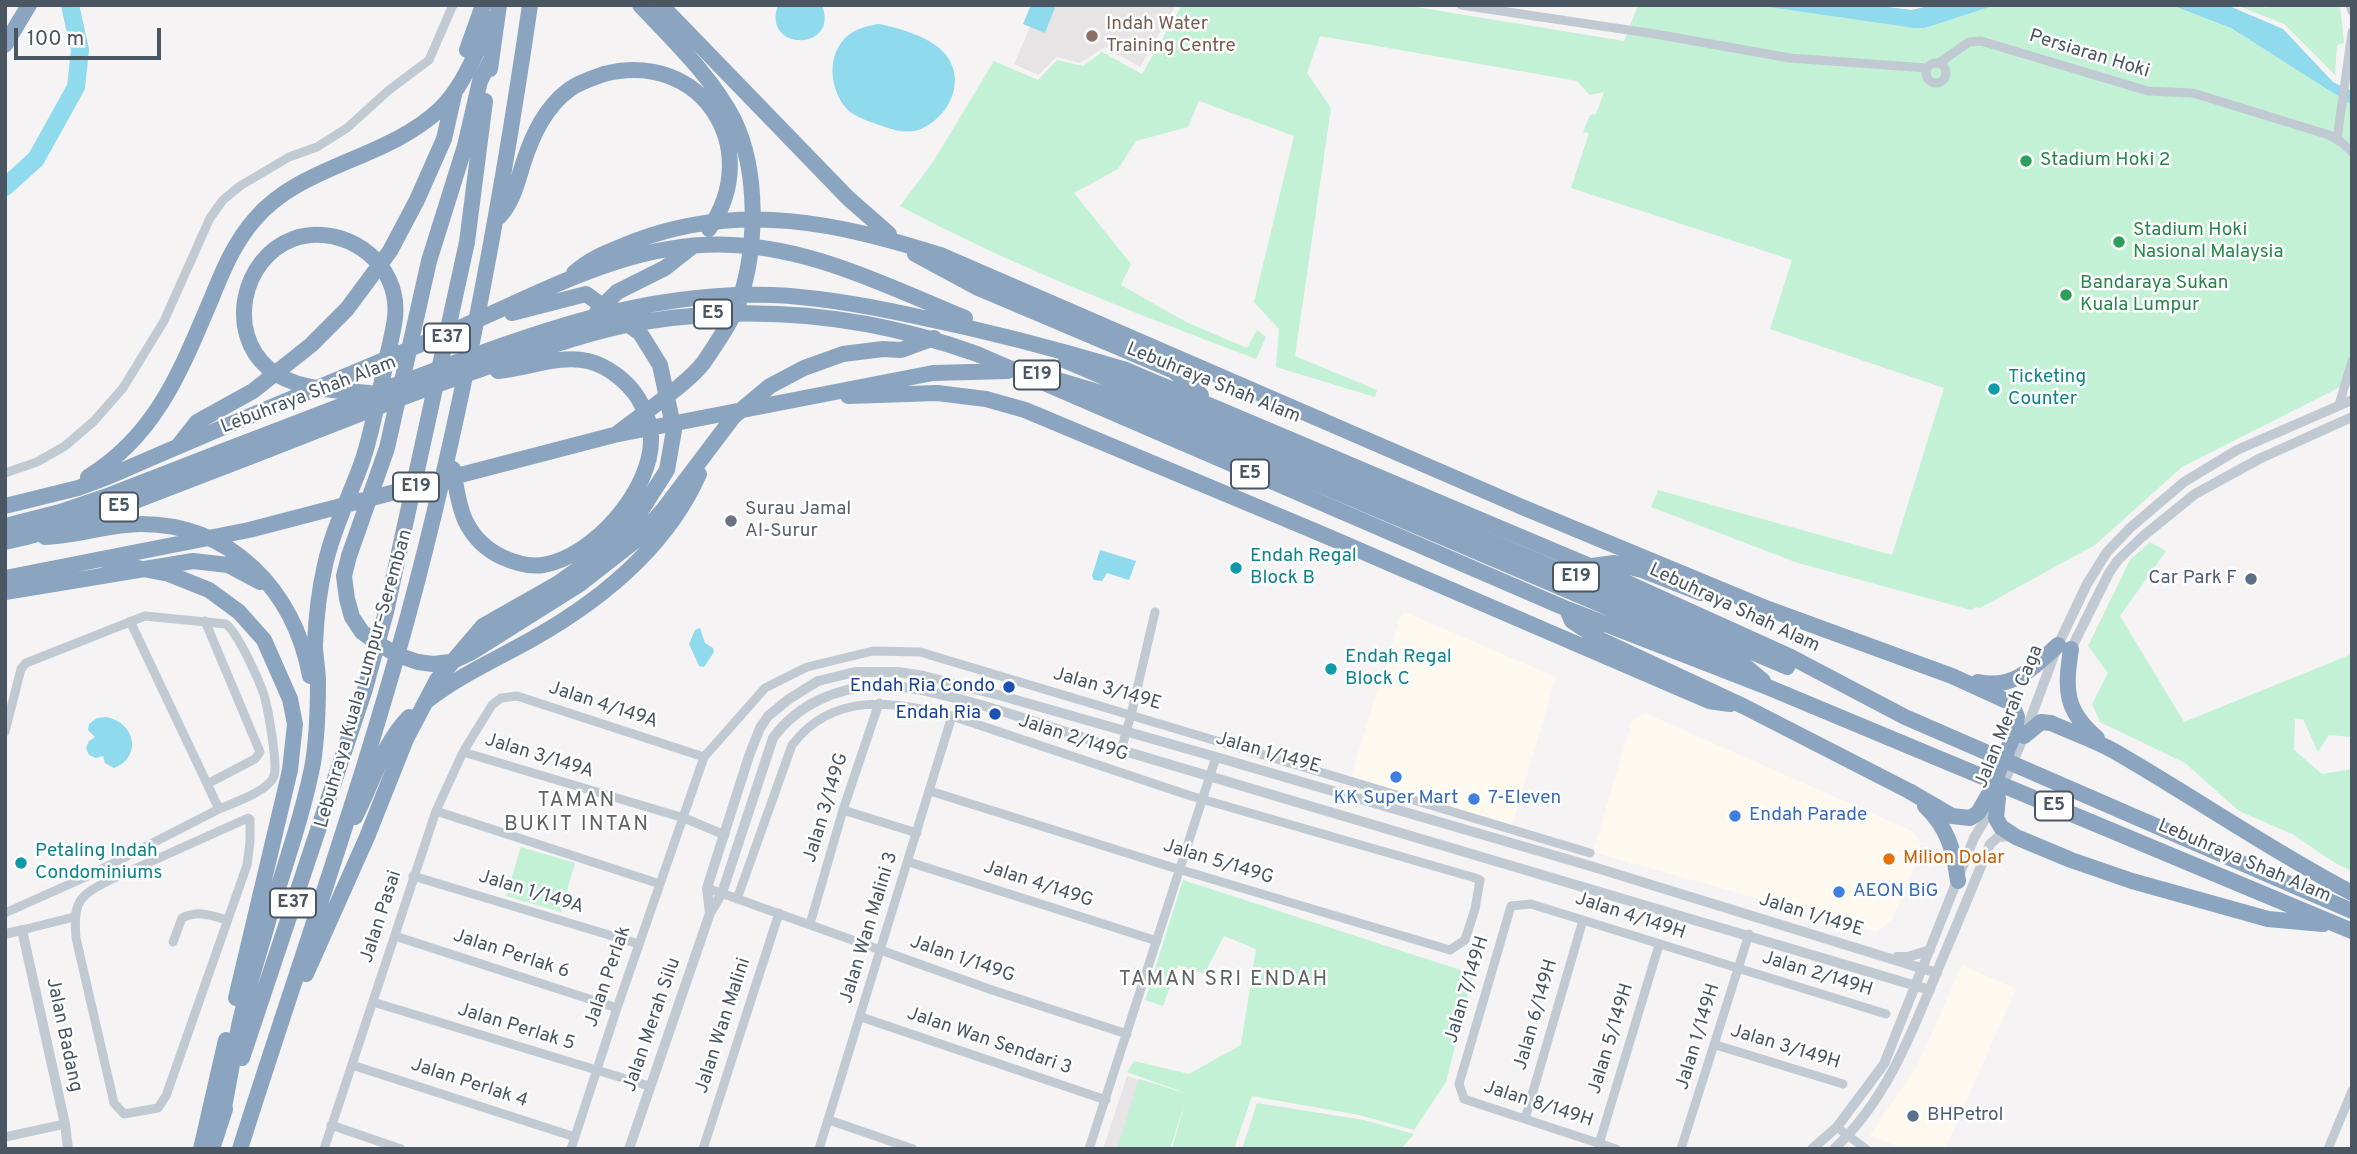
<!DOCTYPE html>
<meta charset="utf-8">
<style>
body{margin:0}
#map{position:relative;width:2357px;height:1154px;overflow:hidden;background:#f5f3f3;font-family:Overpass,sans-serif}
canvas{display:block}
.frame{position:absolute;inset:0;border:7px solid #4a5661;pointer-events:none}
.scale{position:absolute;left:14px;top:28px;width:147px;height:32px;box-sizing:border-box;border:4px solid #4a5661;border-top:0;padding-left:9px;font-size:21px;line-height:24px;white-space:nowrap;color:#4a5661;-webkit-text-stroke:5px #fff;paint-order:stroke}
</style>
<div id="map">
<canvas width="2357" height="1154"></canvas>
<div class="frame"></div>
<div class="scale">100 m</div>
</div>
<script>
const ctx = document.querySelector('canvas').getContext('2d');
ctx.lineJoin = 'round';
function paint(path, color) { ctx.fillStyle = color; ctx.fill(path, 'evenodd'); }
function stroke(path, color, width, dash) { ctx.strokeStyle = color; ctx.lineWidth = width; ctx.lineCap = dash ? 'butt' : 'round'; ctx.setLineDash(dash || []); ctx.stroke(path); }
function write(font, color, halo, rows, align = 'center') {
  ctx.font = font + ' Overpass,sans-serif'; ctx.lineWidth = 5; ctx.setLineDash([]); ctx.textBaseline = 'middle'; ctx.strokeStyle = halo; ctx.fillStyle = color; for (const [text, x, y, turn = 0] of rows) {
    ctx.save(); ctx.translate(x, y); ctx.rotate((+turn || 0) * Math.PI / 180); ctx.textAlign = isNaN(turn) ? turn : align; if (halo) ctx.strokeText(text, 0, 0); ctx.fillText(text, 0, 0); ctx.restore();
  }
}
paint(new Path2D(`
 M1405,612L1556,677L1512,826L1351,776L1400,617Z
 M1645,713L1912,831L1920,842V852L1892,920L1876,932L1593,852L1632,720Z
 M1962,965L2016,989L1945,1149H1904L1870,1135L1918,1064Z`), '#fdf9ef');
paint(new Path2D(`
 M1031,5H1176L1140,67L1105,47L1080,63L1057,57L1038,75L1014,64L1030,27L1023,24Z
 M1127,1076L1184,1095L1169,1149H1103Z`), '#e6e4e5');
paint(new Path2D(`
 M1182,5H1404L1624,41L1638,5H1754L1914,28H1925L1996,5H2171L2231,28L2352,105V381L2182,467L2095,545L1980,608L1976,607L1971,610L1798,563L1651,507L1658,490L1892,555L1944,388L1770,329L1792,260L1571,188L1589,133L1583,132L1590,115L1596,114L1604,92L1590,95L1577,81L1320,36L1307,73L1331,108L1295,356L1377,390L1375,397L1276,367L1279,329L1254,302L1294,136L1199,101L1188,127L1136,141L1118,169L1074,193L1131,264L1121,285L1186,322L1247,348L1257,330L1266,337L1256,359C1135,313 1014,267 900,206L933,162L994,61L1038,80L1057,60L1083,66L1102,52L1142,74Z
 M2236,5H2261L2265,8L2267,5H2340L2344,43L2337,45L2335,75L2284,24Z
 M2150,542L2166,551L2120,616L2184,722L2352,654V737L2329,735L2318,752L2303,719H2295L2294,750L2322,774L2352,769V871L2335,863L2292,834L2239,811L2185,763L2100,722L2092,704L2108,673L2088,646L2130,560Z
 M521,847L575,863L561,912L506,896Z
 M1183,880L1473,974L1446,1082L1414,1130L1359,1115L1252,1096L1234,1149H1172L1185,1102L1170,1149H1117L1139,1079L1188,1094L1127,1072L1134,1061L1189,1074L1241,1045L1256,949L1224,936L1204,974L1178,965L1163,1006L1145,1000Z
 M1257,1103L1364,1120L1414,1134L1401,1149H1242Z`), '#c3f1d5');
paint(new Path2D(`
 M778,5H822C840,52 761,52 778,5Z
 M1031,5H1056L1045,33L1023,24Z
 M1754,5H1872L1912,10L1932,5H1996L1925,28H1914Z
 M2171,5H2227L2283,29L2333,82L2352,91V105L2231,28Z
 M878,24C896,27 923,35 938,47C969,72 954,114 921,129C908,134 897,131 885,127C874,123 860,119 850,112C832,96 826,63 841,43C849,31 864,26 878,24Z
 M1100,550L1136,561L1129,580L1107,573L1102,581L1094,580L1092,576Z
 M700,628L705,643L713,648L714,652L704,667L699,666L689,644L695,630Z
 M106,717C135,722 143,757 114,768L105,763L103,756L96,758L89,755L86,748L89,741L95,737L88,730L89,724L97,718Z`), '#90daee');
stroke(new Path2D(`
 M5,187L36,159L76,87L80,50L70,5`), '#90daee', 18);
stroke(new Path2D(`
 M1461,5L1655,34L1790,58L1927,68
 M2350,5L2352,11
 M1926 73a10 10 0 1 1 20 0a10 10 0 1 1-20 0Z
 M1939,63L1969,42L1981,41L2148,91L2193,93L2329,135L2341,142L2352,152
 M2337,139L2352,32
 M2339,405L2352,361
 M5,473L37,462L65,446L94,421L123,388L164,321L210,218L223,200L240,186L289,157L317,147L347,128L389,90L429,60L453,5
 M205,621L260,752L255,759L207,784
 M5,732L21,669L26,663L145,616L226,624C238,633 259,680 264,695C268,709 278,764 274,776C269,791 233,803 219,809
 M1121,750L1131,715L1155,612
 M463,752L684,818L725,835
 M843,810L917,833
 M436,811L660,884
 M248,818L250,819V842L247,865L166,1096L158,1108L124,1114L114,1103L76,938C73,902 78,896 110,880Z
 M909,862L1157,941
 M413,876L639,944
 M707,888L992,990L1127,1034
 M737,899L792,745C834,690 895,702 952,716L1191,796L1472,877L1480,880L1475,909L1465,940L1450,950L1168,866L930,791
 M5,913L90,875L219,809L130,621
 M810,924L843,810L879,703
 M22,930L74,917
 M395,936L617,1008
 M173,942L182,918C199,910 210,915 227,920
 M373,1002L649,1086
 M861,1017L1106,1100
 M1716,1045L1843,1084
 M352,1065L575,1137
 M1525,1119L1583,920
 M829,1120L913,1149
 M331,1125L401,1149
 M1842,1131L1866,1149
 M5,1137L65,1124
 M1599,1144L1659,945
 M324,1149L436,811L463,752L492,705L501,698L517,696L704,757
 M571,1149L617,1008L704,757L765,688L807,667L873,651L920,652L1590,853
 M703,1149L779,913
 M819,1149L952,716
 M1089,1149L1216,757
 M1616,1149L1464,1099L1459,1084L1511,906L1531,904L1886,1014
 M1681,1149L1749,934
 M2328,1149L2352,1091`), '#c1cad2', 9);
stroke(new Path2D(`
 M2071,649L2109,573L2118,560L2142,537L2195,494L2259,459L2352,417
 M2000,792L2024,736L2058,645L2087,584L2107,552L2130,528L2184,482L2237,450L2352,400
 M710,913L707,888L749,756L760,728L768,716L789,699L818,681L855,672H898L924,676L1002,696L1216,757L1587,865L1937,973
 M5,934L22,930L65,1124L68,1149
 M1897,957H1908L1930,950
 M629,1149L710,913L722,893L773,738C798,704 837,687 879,686C907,685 936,693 963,700C1016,714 1068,733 1121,750L1930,990
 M1812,1149L1837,1127L1884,1064L1974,838L1993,806
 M1834,1149C1886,1101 1912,1033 1938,969C1956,927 1973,886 1990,844L1998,837L2013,836`), '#c1cad2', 10);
stroke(new Path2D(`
 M661,5L848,198L889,234
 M5,45L29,5
 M467,50L483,5
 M491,60L480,81L465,146L429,261L387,448L349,556L344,576L347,599L352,617L362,632L376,642L397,655L418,662L433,664L451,662L472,652L580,584L635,541L663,510L734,416L770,386L804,368L843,354L883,349L901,350L934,338
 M490,69L499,5
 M499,217C513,202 517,183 523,164C532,136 545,107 570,89C580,82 593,78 604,74C701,49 765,148 709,229
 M915,254L978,288L1174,371L1201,395
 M574,273C593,256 611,251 635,241C741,201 839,223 943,256L1522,507L1763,607
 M597,312L617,292L665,268L693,246
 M1066,361L1787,667
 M1054,379L1101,393L1168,420L1745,666L1763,681
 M848,396L937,393L986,399L1025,410L1317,532L1709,701L1730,704
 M618,433C640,415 688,384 704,362C713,349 734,317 739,302C757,249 759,172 734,120C712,77 673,40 640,5
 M179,445L197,422L253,391L311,345L347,309L390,251L417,200L444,139L454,95
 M453,469C456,486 458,504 465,520C473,537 485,549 502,557C515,563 529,567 543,565C593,557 652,490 651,439C651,425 645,410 638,398C627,381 608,366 588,361C559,354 527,369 498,371
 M88,477C156,435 180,372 210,302C222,273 233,244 255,219C302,164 386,160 440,109C465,85 477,48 493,18
 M5,506L78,488L110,476C223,426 338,380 452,331C542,293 632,239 733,245C815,249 890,287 965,318
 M5,526L60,512L110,495C204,458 299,422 393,386C519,339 636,290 773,295C819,297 864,305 910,315C983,330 1054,348 1126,370L1590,566L1791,657L1905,717L2352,911
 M45,537C78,536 109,524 141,524C231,524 294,590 310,676
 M5,542C72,528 137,500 200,476C306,436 410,392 517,357C560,343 605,327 650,321C761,304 871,316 977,354L1567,609L1770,688L2352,931
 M107,562L169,574L209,590L239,612L264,640L290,699L295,724L290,770L236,998
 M1592,566L1614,563L1642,570L1701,593
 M5,578L249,530L614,435L933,373L1008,371
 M5,592L193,561L228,565L260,582
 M1568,612L1572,621L1601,640L1743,706L1909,791L1952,816L1970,818L1978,813L1989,794L2015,732L2017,717L2011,703L1952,676L1763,607L1753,606
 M2071,649C2065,689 2064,710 2097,738
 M1978,682C2014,690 2034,667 2058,645
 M428,700C460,675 499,658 534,638C601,600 667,546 699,474
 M2024,736L2041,722L2051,723C2071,732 2094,740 2114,751C2194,797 2270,850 2352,893
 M1998,798L1996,818L2001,827L2016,837L2071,860L2132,881L2268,919L2323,924
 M1925,806C1948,828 1954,851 1958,881
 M355,817C373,783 381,746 409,717
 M306,974L367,837L406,739L437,680L483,626L557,584L598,555L637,517L667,470L674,430L660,365L640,333L586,294L512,313
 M242,1058L365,689L386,612L467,242L485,101
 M222,1118C228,1088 233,1057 239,1026C247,990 259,954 269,918C284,867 303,815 313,763C317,737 318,708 318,682C318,670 315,657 315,645C316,618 319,591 325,565C333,528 351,494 363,459C373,428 379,394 386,362C390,340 399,317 394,295C385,251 335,224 293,239C242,258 226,332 268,368C295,391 336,390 369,393
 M201,1149L226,1040
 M212,1149L225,1109
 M240,1149C296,972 359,796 408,616C462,416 500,211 530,5`), '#8ba5c1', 16);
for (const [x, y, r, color] of [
 [1092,36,7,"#8d6e63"],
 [2026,161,7,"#2e9e5b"],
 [2119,242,7,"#2e9e5b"],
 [2066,295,7,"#2e9e5b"],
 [1994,389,7,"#0f9aa8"],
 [731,521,7,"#6b7280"],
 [1236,568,7,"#0f9aa8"],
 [2251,579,7,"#5c6f8a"],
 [1331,669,7,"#0f9aa8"],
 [1009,687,7,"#1a4fb4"],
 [995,714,7,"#1a4fb4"],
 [1396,777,7,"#3f7fe0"],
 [1474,799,7,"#3f7fe0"],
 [1735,816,7,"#3f7fe0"],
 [1889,859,7,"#e8710a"],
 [21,863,7,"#0f9aa8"],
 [1839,892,7,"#3f7fe0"],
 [1913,1116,7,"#5c6f8a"]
]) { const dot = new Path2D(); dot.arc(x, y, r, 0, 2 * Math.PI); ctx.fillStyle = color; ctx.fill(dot); stroke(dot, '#fff', 2.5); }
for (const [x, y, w] of [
 [713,314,38],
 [447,338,46],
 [1037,375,46],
 [1250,474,38],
 [416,487,46],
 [119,507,38],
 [1576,577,46],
 [2054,806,38],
 [293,903,46]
]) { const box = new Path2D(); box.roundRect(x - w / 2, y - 14.5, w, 29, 5); ctx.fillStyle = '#fff'; ctx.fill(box); stroke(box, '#4a5661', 2); }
write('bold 18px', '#4a5661', null, [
 ["E5",713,314],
 ["E37",447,338],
 ["E19",1037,375],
 ["E5",1250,474],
 ["E19",416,487],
 ["E5",119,507],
 ["E19",1576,577],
 ["E5",2054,806],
 ["E37",293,903]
]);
write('19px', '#785e54', '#fff', [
 ["Indah Water",1106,25],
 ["Training Centre",1106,47]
], 'left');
write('19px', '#4a5661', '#fff', [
 ["Persiaran Hoki",2089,55,17],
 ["Lebuhraya Shah Alam",1213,384,22],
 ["Lebuhraya Shah Alam",309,396,-21],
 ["Lebuhraya Shah Alam",1734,609,25],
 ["Lebuhraya Kuala Lumpur–Seremban",365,679,-74],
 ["Jalan 3/149E",1107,690,16],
 ["Jalan 4/149A",603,706,18],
 ["Jalan Merah Caga",2010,717,-68],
 ["Jalan 2/149G",1073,739,18],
 ["Jalan 1/149E",1268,754,16],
 ["Jalan 3/149A",539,757,17],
 ["Jalan 3/149G",827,808,-73],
 ["Lebuhraya Shah Alam",2244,862,23],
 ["Jalan 5/149G",1218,863,17],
 ["Jalan 4/149G",1038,885,18],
 ["Jalan 1/149A",531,893,17],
 ["Jalan 1/149E",1811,916,17],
 ["Jalan Pasai",382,917,-72],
 ["Jalan 4/149H",1630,917,18],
 ["Jalan Wan Malini 3",870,928,-73],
 ["Jalan Perlak 6",511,955,18],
 ["Jalan 1/149G",962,960,19],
 ["Jalan 2/149H",1817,975,17],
 ["Jalan Perlak",609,977,-71],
 ["Jalan 7/149H",1468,990,-73],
 ["Jalan 6/149H",1537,1015,-74],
 ["Jalan Merah Silu",653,1025,-71],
 ["Jalan Wan Malini",724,1026,-72],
 ["Jalan Perlak 5",516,1028,17],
 ["Jalan Badang",63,1035,78],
 ["Jalan 1/149H",1699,1037,-73],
 ["Jalan 5/149H",1612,1039,-73],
 ["Jalan Wan Sendari 3",989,1042,19],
 ["Jalan 3/149H",1785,1048,17],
 ["Jalan Perlak 4",469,1084,18],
 ["Jalan 8/149H",1538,1105,18]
]);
write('19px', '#27864d', '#fff', [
 ["Stadium Hoki 2",2040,161],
 ["Stadium Hoki",2133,231],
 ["Nasional Malaysia",2133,253],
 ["Bandaraya Sukan",2080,284],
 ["Kuala Lumpur",2080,306]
], 'left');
write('19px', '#0d838f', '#fff', [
 ["Ticketing",2008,378],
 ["Counter",2008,400],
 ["Endah Regal",1250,557],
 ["Block B",1250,579],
 ["Endah Regal",1345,658],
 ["Block C",1345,680],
 ["Petaling Indah",35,852],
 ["Condominiums",35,874]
], 'left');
write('19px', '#5b616d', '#fff', [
 ["Surau Jamal",745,510],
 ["Al-Surur",745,532]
], 'left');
write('19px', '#4e5e75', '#fff', [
 ["Car Park F",2237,579],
 ["BHPetrol",1927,1116,"left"]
], 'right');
write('19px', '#164399', '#fff', [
 ["Endah Ria Condo",995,687],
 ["Endah Ria",981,714]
], 'right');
write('19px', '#366cbe', '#fff', [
 ["KK Super Mart",1396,799,"center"],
 ["7-Eleven",1488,799],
 ["Endah Parade",1749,816],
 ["AEON BiG",1853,892]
], 'left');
write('19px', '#c56008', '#fff', [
 ["Milion Dolar",1903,859]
], 'left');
ctx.letterSpacing = '2px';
write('21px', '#5f6368', '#fff', [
 ["TAMAN",577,802],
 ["BUKIT INTAN",577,826],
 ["TAMAN SRI ENDAH",1224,981]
]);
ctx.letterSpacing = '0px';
</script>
